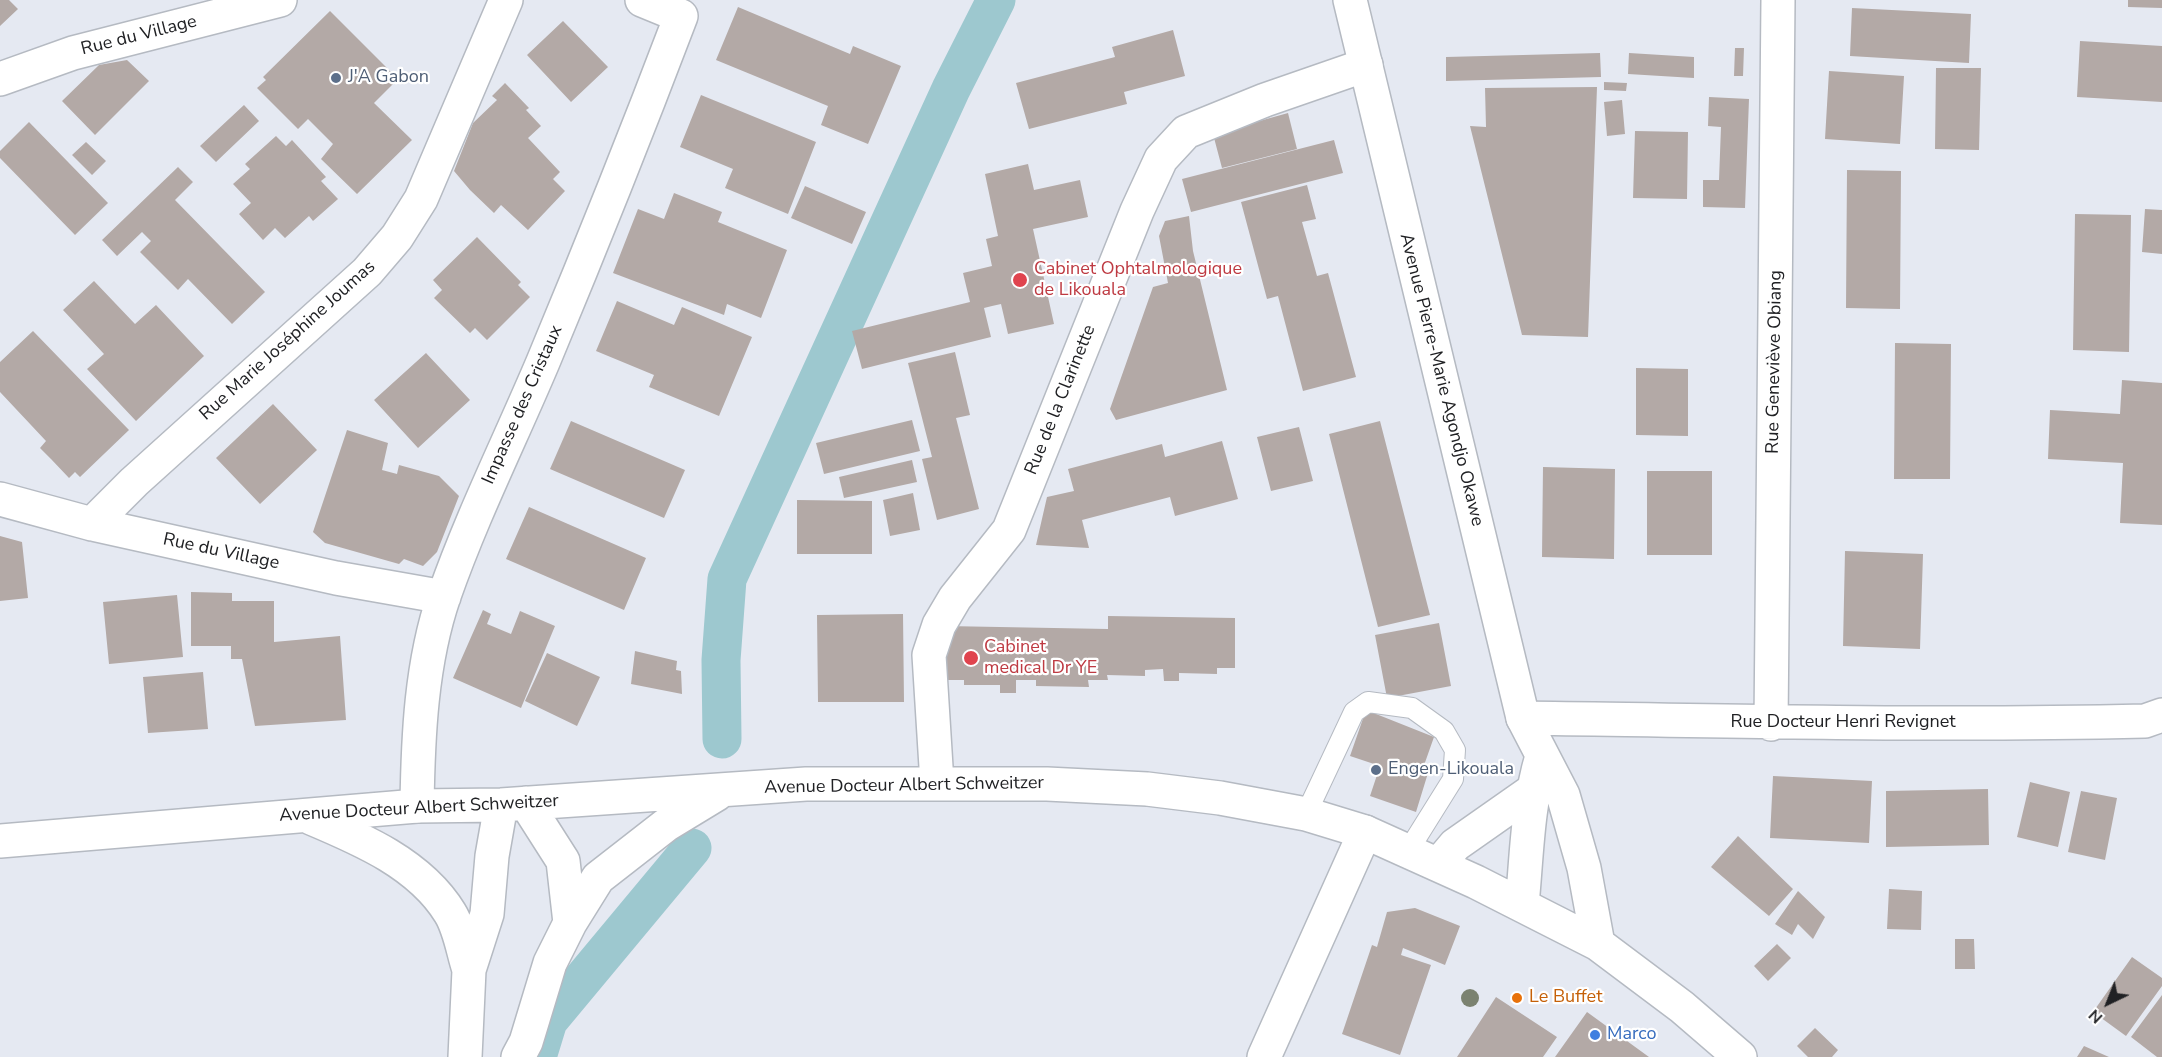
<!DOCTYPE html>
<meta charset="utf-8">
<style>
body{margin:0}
#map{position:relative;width:2162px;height:1057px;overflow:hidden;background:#e5e9f2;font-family:"Nunito Sans",sans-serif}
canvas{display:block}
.north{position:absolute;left:2078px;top:973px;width:60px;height:60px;-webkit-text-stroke:4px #fff;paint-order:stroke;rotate:223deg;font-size:16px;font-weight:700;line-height:24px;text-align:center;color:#202124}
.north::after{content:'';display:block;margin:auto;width:21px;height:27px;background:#202124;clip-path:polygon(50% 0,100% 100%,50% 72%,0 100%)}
</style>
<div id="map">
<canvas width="2162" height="1057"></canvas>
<div class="north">N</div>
</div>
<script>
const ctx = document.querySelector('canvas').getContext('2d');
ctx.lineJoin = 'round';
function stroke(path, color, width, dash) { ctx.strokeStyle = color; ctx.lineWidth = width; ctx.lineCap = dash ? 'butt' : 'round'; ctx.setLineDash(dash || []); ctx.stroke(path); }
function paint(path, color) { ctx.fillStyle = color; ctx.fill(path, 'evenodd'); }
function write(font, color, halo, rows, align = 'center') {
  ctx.font = font + ' "Nunito Sans",sans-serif'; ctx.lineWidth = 4.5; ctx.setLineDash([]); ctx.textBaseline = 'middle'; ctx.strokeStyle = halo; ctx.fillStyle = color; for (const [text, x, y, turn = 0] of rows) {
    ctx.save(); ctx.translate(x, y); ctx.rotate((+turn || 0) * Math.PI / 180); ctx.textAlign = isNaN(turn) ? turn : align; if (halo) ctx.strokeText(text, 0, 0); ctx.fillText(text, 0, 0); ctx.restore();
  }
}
stroke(new Path2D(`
 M722,739L721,660L727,579L951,89L996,0
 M537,1057L548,1021L692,848`), '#9dc8cf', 39);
paint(new Path2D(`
 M0,0H9L18,9L0,26Z
 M2128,0H2162V8L2128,7Z
 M738,7L850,54L853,46L901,66L868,144L821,125L828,106L716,60Z
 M1852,8L1971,14L1969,63L1850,56Z
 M330,11L398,79L374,103L412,140L357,194L321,159L333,144L308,119L298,129L257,88L266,80L263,77Z
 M563,21L608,67L571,102L527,55Z
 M1173,30L1185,76L1124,92L1127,104L1029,129L1016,83L1115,57L1112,47Z
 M2080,41L2162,46V102L2077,97Z
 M1735,48H1744L1743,76H1734Z
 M1600,53L1601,77L1446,81V57Z
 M1629,53L1694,57V78L1628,74Z
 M127,60L149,81L95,135L62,101L99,65Z
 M1936,68H1981L1979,150L1935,149Z
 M1829,71L1904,76L1900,144L1825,139Z
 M1604,82L1627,83L1626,91L1604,90Z
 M505,83L529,108L526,110L541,126L528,138L560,172L553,179L565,191L528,230L501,205L494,213L470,190L454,171L473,123L497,100L492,96Z
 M1597,87L1588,337L1522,335L1470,126L1486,127L1485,88Z
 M701,95L816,142L788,214L725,188L733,169L680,147Z
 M1709,97L1749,99L1745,208L1703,207V180H1719L1721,127L1708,126Z
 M1622,100L1625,134L1607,136L1604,102Z
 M244,105L259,121L216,162L200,146Z
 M1288,113L1297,149L1222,168L1213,134Z
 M29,122L108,203L75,235L0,158V151Z
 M1635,131L1688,132L1687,199L1633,198Z
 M276,136L286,146L292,140L326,177L321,181L338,199L313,221L309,216L285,238L275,228L263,240L239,214L251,203L233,184L250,169L245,164Z
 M1334,140L1343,173L1191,212L1182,179Z
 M86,142L106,161L92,175L72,155Z
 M1028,164L1034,190L1080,180L1088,217L1033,229L1054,324L1008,334L1001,304L992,306L984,308L991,337L862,369L852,331L970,302L963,273L992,266L986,239L998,236L985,174Z
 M178,167L193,182L175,200L265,292L232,324L188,279L178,290L140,252L151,241L142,232L117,256L102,240Z
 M1847,170L1901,171L1900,309L1846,308Z
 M1307,185L1316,219L1302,222L1317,276L1328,273L1356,377L1303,391L1278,296L1267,299L1241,202Z
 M805,186L866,212L852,244L791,218Z
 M674,193L722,212L718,222L787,250L761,318L727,304L724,315L613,273L638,209L664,219Z
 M2145,209L2162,210V254L2142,252Z
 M2075,214L2131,215L2129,352L2073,350Z
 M1189,216L1193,251L1227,390L1116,420L1110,409L1153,287L1168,283L1159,236L1165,221Z
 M477,237L521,282L518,285L530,297L487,340L475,328L470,333L434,298L442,290L433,280Z
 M94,281L135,324L156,305L204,356L136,421L87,369L104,354L63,310Z
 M617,301L674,325L682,307L752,337L719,416L649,387L654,375L596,351Z
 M33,331L129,430L80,477L75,472L69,478L51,459L40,448L46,441L0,392V362Z
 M1895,343L1951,344L1950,479H1894Z
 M955,352L970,415L956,418L979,509L937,520L922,459L932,457L908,363Z
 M426,353L470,400L418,448L374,400Z
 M1636,368L1688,369V436L1636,435Z
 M2122,380L2162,383V525L2120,523L2123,463L2048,459L2050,410L2120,414Z
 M273,404L317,450L260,504L216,458Z
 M912,420L920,451L824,474L816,443Z
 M571,421L685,470L664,518L550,469Z
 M1380,421L1430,615L1378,627L1329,434Z
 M1299,427L1313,481L1271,491L1257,437Z
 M347,430L388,443L382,470L397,474L399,465L439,476L459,496L437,552L423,566L404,559L399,564L325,543L313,532Z
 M1222,441L1238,499L1175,516L1170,497L1082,520L1089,548L1036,545L1047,497L1074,491L1068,469L1162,444L1165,457Z
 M912,460L917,482L844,498L839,477Z
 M1543,467L1615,469L1614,559L1542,557Z
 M1647,471H1712V555H1647Z
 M913,493L920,530L890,536L883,500Z
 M797,500L872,501V554H797Z
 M529,507L646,558L624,610L506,559Z
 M0,536L22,542L28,598L0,601Z
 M1845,551L1923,554L1920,649L1843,646Z
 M191,592L232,593V601H274V642L340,636L346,720L255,726L242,659H231V646H191Z
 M177,595L183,657L109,664L103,602Z
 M483,610L491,614L487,624L511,634L520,611L555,626L521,708L453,678Z
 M903,614L904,702H818L817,615Z
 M1108,616L1235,618V668H1217V674L1179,673V681H1164L1163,669L1145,670V676L1107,675L1108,680H1088L1089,687L1036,686V680H1016V693H1000V685H964V680H945V626L1108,629Z
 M1439,623L1451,686L1387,698L1375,635Z
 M635,651L677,661L676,670L681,671L682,694L631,684Z
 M547,653L600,677L577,726L525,701Z
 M203,672L208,729L148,733L143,677Z
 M1366,710L1434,737L1422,771L1428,773L1416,812L1370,796L1380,766L1350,756Z
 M1773,776L1872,781L1869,843L1770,838Z
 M2030,782L2070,792L2058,847L2017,837Z
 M1988,789L1989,845L1886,847V791Z
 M2081,791L2117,798L2105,860L2068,852Z
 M1738,836L1793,889L1769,916L1711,867Z
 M1889,889L1922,891L1921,930L1887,929Z
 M1798,891L1825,917L1813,939L1798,924L1792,935L1775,924Z
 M1415,908L1460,926L1445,965L1403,948L1401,955L1431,965L1400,1055L1342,1034L1372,945L1377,947L1387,912Z
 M1955,939H1974L1975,969H1955Z
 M1777,944L1791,958L1768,981L1754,966Z
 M2132,957L2162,978V986L2126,1036L2093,1012Z
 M2162,995V1057H2157L2131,1037Z
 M1496,997L1557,1037L1543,1057H1457Z
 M1587,1012L1649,1057H1555Z
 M1815,1028L1838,1050L1832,1057H1808L1797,1046Z
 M2084,1046L2109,1057H2077Z`), '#b3a9a6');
const service = new Path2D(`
 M1306,814L1354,712L1368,702L1412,708L1444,731L1455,750L1453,779L1408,851`);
const minor = new Path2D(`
 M0,79L73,53L280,0
 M0,499L92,524L336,578L444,597
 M92,524L134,482L367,272L397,237L421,199L506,0
 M1523,718C1730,721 1937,726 2145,721L2162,715
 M1771,724L1778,0
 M937,783L929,655L939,625L955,598L1009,530L1137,211L1161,159L1186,132L1265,100L1366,65
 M417,806C418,737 421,663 444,596C472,516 510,440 543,362C591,247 637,132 681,16L642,0
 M1264,1057L1365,832`);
const secondary = new Path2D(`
 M1350,0L1523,718L1563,795L1584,868L1598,944
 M311,818C361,839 420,864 450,913C460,929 463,952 469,970
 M0,841L417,806L501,805L806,784H1047L1147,789L1220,798L1306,814L1365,832L1476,882L1598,944L1682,1007L1740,1057
 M1439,864L1455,845L1532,791
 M1522,905C1527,853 1527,807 1542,756
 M570,923L598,878L666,825L717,794
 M465,1057L469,970L487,914L492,856L501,805
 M518,1057L526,1042L550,963L570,923L563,861L526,803`);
stroke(service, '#b5bac2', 22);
stroke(minor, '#b5bac2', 36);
stroke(secondary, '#b5bac2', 36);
stroke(service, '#fff', 20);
stroke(minor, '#fff', 33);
stroke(secondary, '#fff', 33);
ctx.fillStyle = '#7b8270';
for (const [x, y] of [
 [1470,998]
]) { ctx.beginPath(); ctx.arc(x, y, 9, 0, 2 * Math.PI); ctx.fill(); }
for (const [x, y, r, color] of [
 [336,78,6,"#5c6f8a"],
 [1020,280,8,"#e0444e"],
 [971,658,8,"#e0444e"],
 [1376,770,6,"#5c6f8a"],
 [1517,998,6,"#e8710a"],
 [1595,1035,6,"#3f7fe0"]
]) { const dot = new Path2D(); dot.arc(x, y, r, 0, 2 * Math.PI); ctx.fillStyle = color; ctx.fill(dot); stroke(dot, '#fff', 2); }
write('18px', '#202124', '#fff', [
 ["Rue du Village",139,36,-14],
 ["Rue Marie Joséphine Joumas",288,341,-42],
 ["Rue Geneviève Obiang",1775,362,-89],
 ["Avenue Pierre-Marie Agondjo Okawe",1441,380,76],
 ["Rue de la Clarinette",1061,400,-68],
 ["Impasse des Cristaux",523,405,-66],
 ["Rue du Village",221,552,12],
 ["Rue Docteur Henri Revignet",1843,723],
 ["Avenue Docteur Albert Schweitzer",904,786,-1],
 ["Avenue Docteur Albert Schweitzer",419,809,-3]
]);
write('18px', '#4e5e75', '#fff', [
 ["J'A Gabon",348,78],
 ["Engen-Likouala",1388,770]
], 'left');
write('18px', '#be3a42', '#fff', [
 ["Cabinet Ophtalmologique",1034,270],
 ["de Likouala",1034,291],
 ["Cabinet",984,648],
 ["medical Dr YE",984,669]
], 'left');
write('18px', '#c56008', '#fff', [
 ["Le Buffet",1529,998]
], 'left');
write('18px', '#366cbe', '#fff', [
 ["Marco",1607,1035]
], 'left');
</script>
